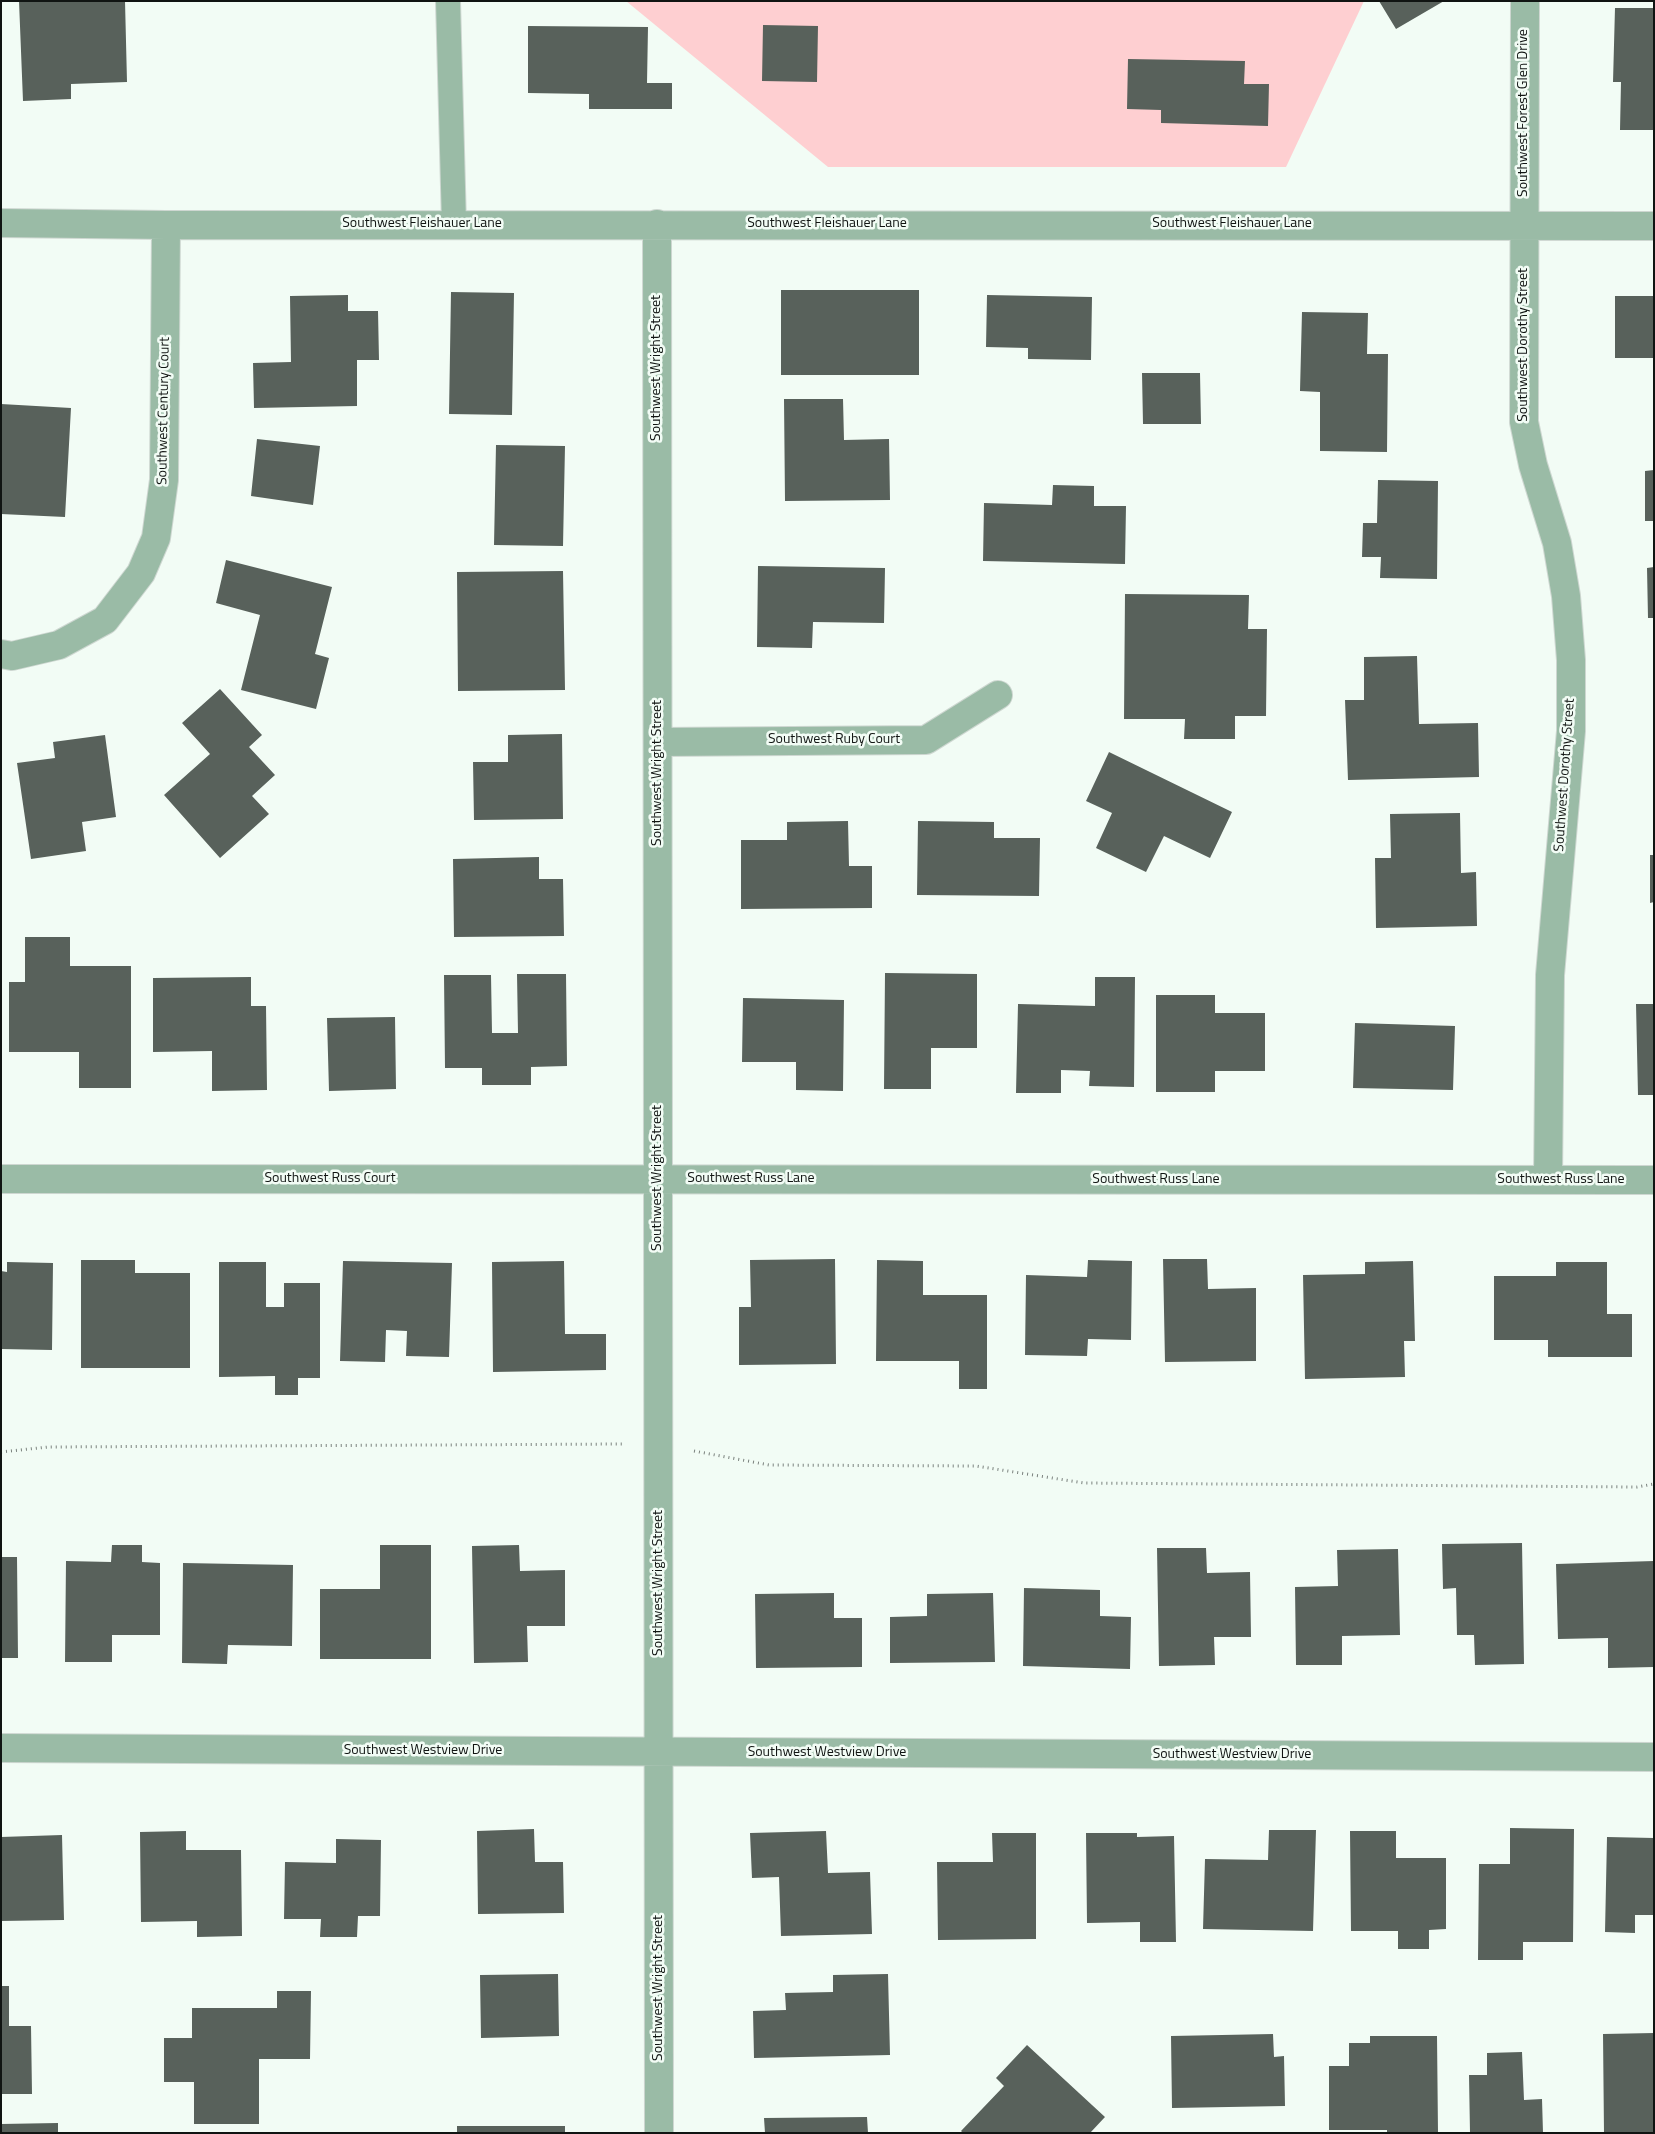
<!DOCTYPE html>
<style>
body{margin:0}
#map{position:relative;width:1655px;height:2134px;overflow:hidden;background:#f2fcf5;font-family:"Titillium Web",sans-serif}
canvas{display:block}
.frame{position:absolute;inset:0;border:2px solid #101412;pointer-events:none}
</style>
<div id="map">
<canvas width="1655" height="2134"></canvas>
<div class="frame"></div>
</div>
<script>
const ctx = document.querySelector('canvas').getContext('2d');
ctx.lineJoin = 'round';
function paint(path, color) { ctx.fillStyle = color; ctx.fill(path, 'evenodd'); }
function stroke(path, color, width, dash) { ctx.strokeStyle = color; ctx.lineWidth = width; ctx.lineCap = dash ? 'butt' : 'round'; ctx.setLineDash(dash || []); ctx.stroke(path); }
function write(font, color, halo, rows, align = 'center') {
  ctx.font = font + ' "Titillium Web",sans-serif'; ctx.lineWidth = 5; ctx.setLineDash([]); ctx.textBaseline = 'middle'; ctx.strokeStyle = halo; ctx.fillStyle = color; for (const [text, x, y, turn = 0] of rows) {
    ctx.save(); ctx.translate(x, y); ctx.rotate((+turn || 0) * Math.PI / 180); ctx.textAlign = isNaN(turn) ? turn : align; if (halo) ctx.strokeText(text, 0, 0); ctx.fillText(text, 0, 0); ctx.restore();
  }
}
paint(new Path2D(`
 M626,1H1364L1286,167H828Z`), '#fecfd1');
paint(new Path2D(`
 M19,1H125L127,82L71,84V99L23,101Z
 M1379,1H1444L1396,29Z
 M1615,8H1654V130H1620L1621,82H1613Z
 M763,25L818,26L817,82L762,81Z
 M528,26L648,27L647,83H672V109H589V94L528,93Z
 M1128,59L1245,61L1244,84H1269L1268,126L1161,123V110L1127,109Z
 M781,290H919V375H781Z
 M451,292L514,293L512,415L449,414Z
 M348,295V311H378L379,360H357V406L254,408L253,363L291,362L290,296Z
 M987,295L1092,297L1091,360L1028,359V348L986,347Z
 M1615,296H1654V358H1615Z
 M1302,312L1368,313L1367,354H1388L1387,452L1320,451V392L1300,391Z
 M1142,373H1200L1201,424H1143Z
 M784,399H843L844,440L889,439L890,500L785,501Z
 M1,404L71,408L65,517L1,514Z
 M257,439L320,446L313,505L251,496Z
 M496,445L565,446L563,546L494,545Z
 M1654,470V521H1645V471Z
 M1378,480L1438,481L1437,579L1380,578L1381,557H1362L1363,523H1377Z
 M1053,485L1094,486V506H1126L1125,564L983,561L984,503L1052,505Z
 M226,560L332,587L315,654L329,658L316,709L241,690L260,615L216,603Z
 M758,566L885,568L884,623L813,622L812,648L757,647Z
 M1654,567V618H1648L1647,568Z
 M563,571L565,690L458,691L457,572Z
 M1125,594L1249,595L1248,629H1267L1266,716H1235V739H1184L1185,719H1124Z
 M1417,656L1419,724L1478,723L1479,777L1348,780L1345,700H1364V657Z
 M220,689L262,735L249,747L275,775L252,796L269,814L220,858L164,795L210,754L182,723Z
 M562,734L563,819L474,820L473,762H508V735Z
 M105,735L116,817L82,822L86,851L31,859L17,763L55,758L53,742Z
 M1109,752L1232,812L1210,858L1164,836L1146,872L1096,848L1112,813L1086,801Z
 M1460,813L1461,873L1476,872L1477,926L1376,928L1375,858H1391L1390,814Z
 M848,821L849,866H872V908L741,909V840H787V822Z
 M918,821L994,822V838H1040L1039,896L917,895Z
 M1650,855H1654V902L1650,903Z
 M539,857V879H563L564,936L454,937L453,859Z
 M25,937H70V966H131V1088H79V1052H9V982H25Z
 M885,973L977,974V1048H931V1089H884Z
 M517,974H566L567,1066L531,1067V1085H482V1068H445L444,975H491L492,1033H518Z
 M251,977V1006H266L267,1090L212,1091V1051L153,1052V978Z
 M1095,977H1135L1134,1087L1089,1086L1090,1071L1061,1070V1093H1016L1018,1004L1095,1006Z
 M1156,995H1215V1013H1265V1071H1215V1092H1156Z
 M743,998L844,1000L843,1091L796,1090V1062H742Z
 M1636,1004H1654V1095H1638Z
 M395,1017L396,1089L329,1091L327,1018Z
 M1355,1023L1455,1026L1453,1090L1353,1088Z
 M835,1259L836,1364L739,1365V1307H751L750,1260Z
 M1163,1259H1207L1208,1289L1256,1288V1361L1165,1362Z
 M81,1260H135V1273H190V1368H81Z
 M877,1260L923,1261V1295H987V1389H959V1361H876Z
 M1088,1260L1132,1261L1131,1340L1088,1339L1087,1356L1025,1355L1026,1275L1087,1277Z
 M343,1261L452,1263L449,1357L406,1356L407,1331L386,1330L385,1362L340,1361Z
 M564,1261L565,1334H606V1370L493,1372L492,1262Z
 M1413,1261L1415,1341H1404L1405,1377L1305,1379L1303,1275L1365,1274V1262Z
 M7,1262L53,1263L52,1350L1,1349V1271L7,1272Z
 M219,1262H266V1307H284V1283H320V1378H298V1395H275V1376L219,1377Z
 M1556,1262H1607V1314H1632V1357H1548V1340H1494V1276H1556Z
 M1522,1543L1524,1664L1475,1665L1474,1635H1457L1456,1588L1443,1589L1442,1544Z
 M112,1545H142V1562L160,1563V1635H112V1662H65L66,1561L111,1562Z
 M380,1545H431V1659H320V1589H380Z
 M519,1545L520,1571L565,1570V1626H527L528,1662L474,1663L472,1546Z
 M1157,1548H1206L1207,1573L1250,1572L1251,1637H1214L1215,1665L1159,1666Z
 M1398,1549L1400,1635L1342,1636V1665H1296L1295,1587L1338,1586L1337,1550Z
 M1,1557H17L18,1658H1Z
 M1654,1561V1667L1608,1668V1638L1558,1639L1556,1564Z
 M183,1563L293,1565L292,1646L228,1645L227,1664L182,1663Z
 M1024,1588L1100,1590V1616L1131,1617L1130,1669L1023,1666Z
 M834,1593V1618H862V1667L756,1668L755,1594Z
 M993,1593L995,1662L890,1663V1617L927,1616V1594Z
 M1510,1828L1574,1829L1573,1942H1523V1960H1478L1479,1864H1510Z
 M534,1829L535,1862H563L564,1913L478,1914L477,1831Z
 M1269,1830H1316L1313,1931L1203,1929L1205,1859L1268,1860Z
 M186,1831V1850H241L242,1936L197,1937V1921L141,1922L140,1832Z
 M826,1831L828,1873L870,1872L872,1934L781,1936L779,1877L752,1878L750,1833Z
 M1350,1831H1396V1858H1446V1929L1429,1930V1949H1398V1931H1351Z
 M992,1833H1036V1939L938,1940L937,1862H993Z
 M1086,1833H1137V1837L1174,1836L1176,1942H1140V1922L1087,1923Z
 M62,1835L64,1920L1,1921V1837Z
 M1607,1837L1654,1838V1915H1635V1933L1605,1932Z
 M336,1839L381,1840L380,1916H358L357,1937H320L321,1919H284L285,1862L336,1863Z
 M558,1974L559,2036L481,2038L480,1975Z
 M888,1974L890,2055L754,2058L753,2011L786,2010L785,1993L833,1992V1975Z
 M1,1986H9V2026H31L32,2094H1Z
 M277,1991H311L310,2059H259V2124H194V2082H164V2038H192V2008H277Z
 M1654,2033V2133H1604L1603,2034Z
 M1273,2034L1274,2057L1284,2056L1285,2106L1172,2108L1171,2036Z
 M1370,2036H1437L1438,2133H1387V2130H1329V2066H1349V2043H1370Z
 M1027,2045L1105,2117L1090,2133H963L961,2131L1004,2086L996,2078Z
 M1522,2052L1524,2100L1542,2099L1543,2133H1470L1469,2075H1487V2053Z
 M867,2117L868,2133H765L764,2118Z
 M58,2123V2133H1V2124Z
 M457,2126H565V2133H457Z`), '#58615b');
const lane = new Path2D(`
 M448,1L454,224`);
const street = new Path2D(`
 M1525,1L1524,422L1533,465L1557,543L1566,596L1571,660V731L1550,975L1548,1180
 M1,223L166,225L1654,226
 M657,224L659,2133
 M1,654L12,656L59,645L105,620L141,573L156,538L164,480L166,225
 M658,742L926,740L998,695
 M1,1179L1654,1180
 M1,1748L1654,1757`);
stroke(lane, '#ced7d1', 26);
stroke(street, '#ced7d1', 30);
stroke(new Path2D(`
 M694,1451L769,1465L976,1466L1084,1483L1637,1487L1654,1484
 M1,1452L48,1447L623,1444`), '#7a817d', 3, [1, 4]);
stroke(lane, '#9abba6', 24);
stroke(street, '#9abba6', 28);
write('14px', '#101412', '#f2fcf5', [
 ["Southwest Forest Glen Drive",1524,113,-90],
 ["Southwest Fleishauer Lane",422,224],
 ["Southwest Fleishauer Lane",827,224],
 ["Southwest Fleishauer Lane",1232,224],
 ["Southwest Dorothy Street",1524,345,-90],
 ["Southwest Wright Street",657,368,-90],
 ["Southwest Century Court",164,411,-89],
 ["Southwest Ruby Court",834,740],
 ["Southwest Wright Street",658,773,-90],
 ["Southwest Dorothy Street",1565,775,-86],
 ["Southwest Wright Street",658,1178,-90],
 ["Southwest Russ Court",330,1179],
 ["Southwest Russ Lane",751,1179],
 ["Southwest Russ Lane",1156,1180],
 ["Southwest Russ Lane",1561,1180],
 ["Southwest Wright Street",659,1583,-90],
 ["Southwest Westview Drive",423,1751],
 ["Southwest Westview Drive",827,1753],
 ["Southwest Westview Drive",1232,1755],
 ["Southwest Wright Street",659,1988,-90]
]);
</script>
